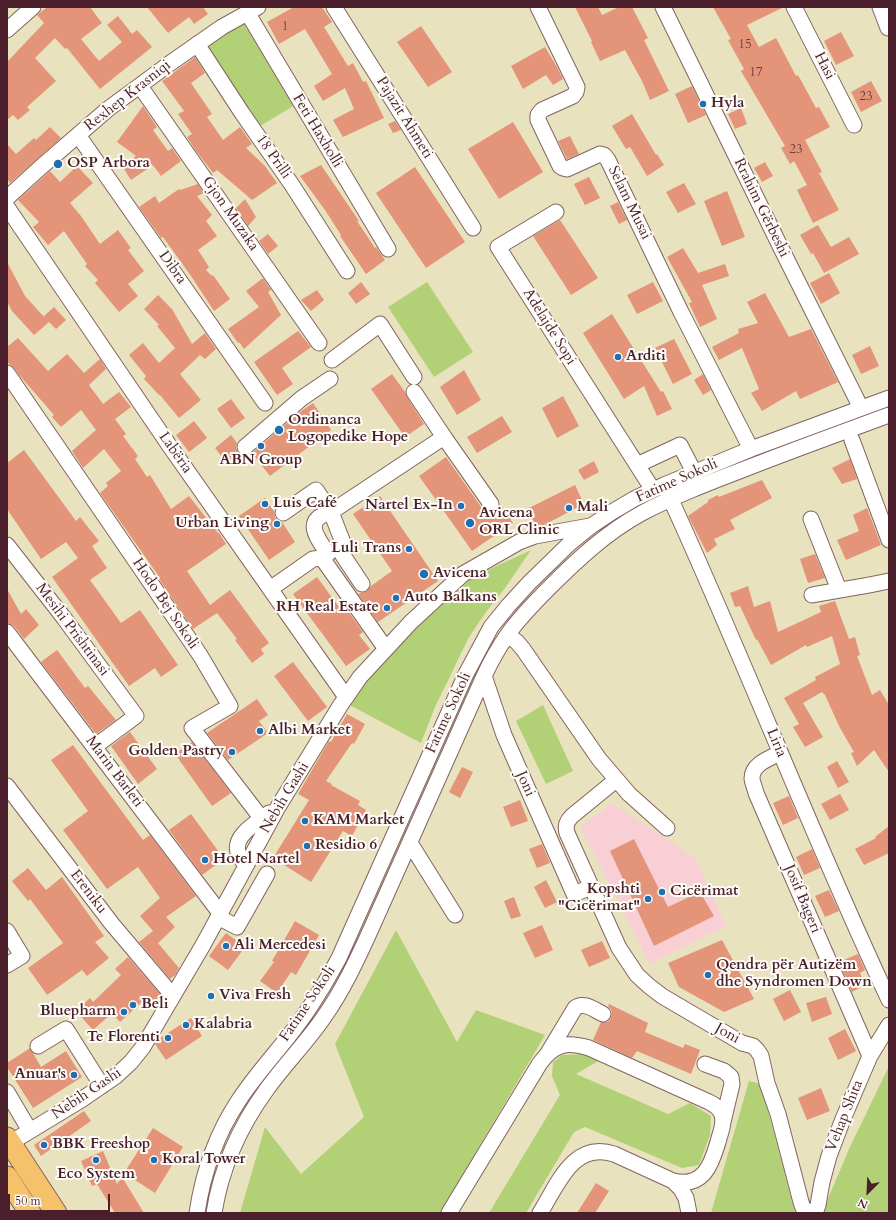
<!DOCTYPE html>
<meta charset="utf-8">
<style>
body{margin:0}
#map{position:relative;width:896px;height:1220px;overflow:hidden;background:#e9e2bf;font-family:Cardo,serif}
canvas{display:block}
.frame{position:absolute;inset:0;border:8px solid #4a1f2b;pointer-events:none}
.north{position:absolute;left:848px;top:1172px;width:40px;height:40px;-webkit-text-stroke:3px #fdfcf7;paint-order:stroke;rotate:204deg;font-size:11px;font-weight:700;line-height:16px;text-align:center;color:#4a1f2b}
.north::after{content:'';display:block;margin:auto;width:14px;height:18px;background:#4a1f2b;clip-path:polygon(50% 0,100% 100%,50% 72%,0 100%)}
.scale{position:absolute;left:8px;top:1194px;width:102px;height:18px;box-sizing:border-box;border:2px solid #4a1f2b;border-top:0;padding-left:5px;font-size:12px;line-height:14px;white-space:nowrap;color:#4a1f2b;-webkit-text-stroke:3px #fdfcf7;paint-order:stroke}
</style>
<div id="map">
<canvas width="896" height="1220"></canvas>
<div class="frame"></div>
<div class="north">N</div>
<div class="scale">50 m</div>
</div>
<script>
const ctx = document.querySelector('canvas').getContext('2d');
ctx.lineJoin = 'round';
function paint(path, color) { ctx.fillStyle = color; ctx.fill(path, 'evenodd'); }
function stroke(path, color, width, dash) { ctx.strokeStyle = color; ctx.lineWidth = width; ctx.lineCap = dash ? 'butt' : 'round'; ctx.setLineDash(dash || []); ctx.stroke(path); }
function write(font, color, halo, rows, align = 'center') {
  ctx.font = font + ' Cardo,serif'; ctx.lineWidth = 4; ctx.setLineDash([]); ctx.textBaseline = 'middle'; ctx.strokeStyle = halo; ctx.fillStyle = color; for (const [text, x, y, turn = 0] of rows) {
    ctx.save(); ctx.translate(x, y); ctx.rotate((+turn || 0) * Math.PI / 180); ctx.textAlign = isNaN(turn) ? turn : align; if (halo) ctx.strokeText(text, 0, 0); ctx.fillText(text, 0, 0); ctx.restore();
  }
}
paint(new Path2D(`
 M612,803L695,858L726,926L650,964L580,827Z`), '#f7cfd5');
paint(new Path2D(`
 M243,22L295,105L257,128L205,46Z
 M427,282L473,352L434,377L388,307Z
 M531,550L505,588L486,612L469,637L435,707L421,743L344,702L417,626L473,577Z
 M543,705L573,771L546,784L516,721Z
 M396,930L457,1042L476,1010L545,1035L440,1213H240L265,1127L301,1174L364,1117L335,1044Z
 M582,1054L598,1061L576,1074L668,1114L690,1103L711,1116L710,1135L699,1165L682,1168L585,1127L574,1132L526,1213H489L560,1095L552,1076L553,1062L562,1055Z
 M889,1066V1213H822L849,1149Z
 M749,1081L761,1084L795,1213H711Z`), '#b2d076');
paint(new Path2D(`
 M47,7H90L102,23L81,39L99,61L122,42L107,25L118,16L132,34L137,30L152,47L100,89L67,48L65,49L55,38L35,58L56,81L27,107L30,110L18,120L13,115L7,120V62L44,23L37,15Z
 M147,7H203L208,14L194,24L189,17L168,33Z
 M294,7H322L332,22L324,27L348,66L353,63L363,82L366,81L384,118L343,137L333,120L354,109L345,88L323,101L314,86L332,74L305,29L279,44L267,22Z
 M575,7H598L602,15L619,7H632L648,38L644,40L669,91L650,100L642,81L625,50L600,61L591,42L592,41Z
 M713,7H784L747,25L759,47L776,38L796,76L798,75L816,108L819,107L830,127L805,140L822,172L819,173L839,210L813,223L797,190L807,185L794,161L790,164L781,148L785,146L741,71L744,69L728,40L731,39Z
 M421,26L452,72L428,87L397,42Z
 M841,32L854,56L836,65L824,41Z
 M545,47L557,67L563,79L553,85L546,75L523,89L511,66Z
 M195,57L205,73L191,83L212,114L207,117L223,140L240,127L252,144L246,148L265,166L277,183L252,200L217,170L213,173L196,151L187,137L192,134L178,114L184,111L162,81Z
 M871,81L882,101L861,112L851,92Z
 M692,86L706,115L688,123L675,94Z
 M143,106L157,127L153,130L168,151L172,148L181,161L161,176L153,165L131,180L122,166L136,156L117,142Z
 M741,108L747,124L735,129L728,114Z
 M632,114L656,155L657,154L664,165L647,176L630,147L626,149L612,126Z
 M395,121L401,130L393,133L388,124Z
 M513,122L543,172L499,199L468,149Z
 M50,127L61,138L10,183L7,179V144L16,154L34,138L36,140Z
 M570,136L579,154L567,159L558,141Z
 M765,162L773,176L762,182L754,168Z
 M321,165L359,221H357L375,248L376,247L385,260L366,274L340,236L341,235L325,210L300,176Z
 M77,166L93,183L70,203L81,216L100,244L118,230L131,248L128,250L144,271L128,284L138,296L119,312L95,283L98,280L85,266L87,264L64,231L48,245L33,227L39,222L18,200L50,171L60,182Z
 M415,167L465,242L426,268L376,193Z
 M589,177L600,198L585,205L574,184Z
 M684,183L696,204L678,213L666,192Z
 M198,184L204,193L197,196L212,215L206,221L217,236L198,250L209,267L206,270L212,276L213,275L230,299L214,311L191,276L163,237L161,238L139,207L155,196L159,203L179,189L180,190Z
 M727,191L745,237L722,246L704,201Z
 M245,199L256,217L248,226L236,208Z
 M618,202L627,220L619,224L610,206Z
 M560,220L598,278L571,295L533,236Z
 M818,225L831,247L849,237L859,254L824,273L813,253L811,254L800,235Z
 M268,234L278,246L268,254L259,241Z
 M683,248L698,273L725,264L729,276L702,285L717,319L700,327L689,303L692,302L667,257Z
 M7,262L25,296L45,318L44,316L54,307L66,320L56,329L49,322L34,335L12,311L7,302Z
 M829,273L840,293L821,304L810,283Z
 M263,278L271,290L268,292L281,315L244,349L239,342L238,343L228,329L259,307L246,291Z
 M361,282L370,294L356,304L348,293Z
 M653,282L663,301L637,314L627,295Z
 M317,290L324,300L311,311L301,300Z
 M765,293L789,337L811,329L838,382L800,399L796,391L762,411L751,393L759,389L742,348L719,360L712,347L739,333L738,329L758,323L747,302Z
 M158,295L172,309L192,344L205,333L216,349L205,359L200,355L180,374L201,400L179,418L160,395H159L144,379L146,376L129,355L143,343L159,363L175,348L157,326L159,325L144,309Z
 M612,314L661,392L663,391L672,409L657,416L644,386L624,399L583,333Z
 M298,331L311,347L282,368L293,384L277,395L254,362Z
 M18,338L48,371L67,354L84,373L100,359L106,369L89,385L103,404L119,392L131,407L115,419L126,434L123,436L138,456L135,459L147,477L150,475L171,509L189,496L218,533H219L226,544L187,571L210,605L230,590L269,643L261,649L264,654L252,663L235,640L237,639L217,613L193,629L157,576L158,575L100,493L108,486L106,483L121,471L104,449L83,468L72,451L96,430L81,410L61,427L52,417L54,415L20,376L14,368L7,362V347Z
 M674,339L692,374L673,384L655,348Z
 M870,346L879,366L861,374L852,355Z
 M464,370L481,400L457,415L440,387Z
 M392,374L405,392L407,397L424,424L405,437L371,389Z
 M703,374L711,390L703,395L694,380Z
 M563,396L579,426L557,438L542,408Z
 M231,399L245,418L231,428L217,409Z
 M313,403L331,430L270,476L252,453L300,412Z
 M502,416L512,432L477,453L467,437Z
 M194,421L207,438L189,452L176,435Z
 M231,435L237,443L236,448L238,453L226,462L215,448Z
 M24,450L76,521L80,517L99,541L92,546L107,568L90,580L121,623L140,610L178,665L161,677L155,668L129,686L52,577L78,558L66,542L41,559L7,509V463Z
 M446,457L484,511L491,513L496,512L499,508L500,504L513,523L472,551L419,476Z
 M850,459L857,479L842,484L832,468Z
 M594,461L599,472L584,480L578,470Z
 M762,480L772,498L730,520L735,529L714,539L717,545L707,553L688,516L708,502V500L718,495L719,497Z
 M575,485L584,504L542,526L536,527L527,509Z
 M380,496L438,581L378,622L358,594L367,591L371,586L392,571L353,514Z
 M265,498L274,511L275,518L279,521L282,522L295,542L269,560L239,516Z
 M867,508L881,545L846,560L837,540L859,531L853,515Z
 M815,554L825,578L808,583L800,559Z
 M317,577L339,607L343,604L363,632L359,635L370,649L346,666L293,594Z
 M748,586L754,607L770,601L778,632L821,612L819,606L835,601L849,639L855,637L860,655L857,656L872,695L880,690L889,705V772L874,750L857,766L851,753L854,752L840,728L825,695L822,692L803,703L823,737L805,747L793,727L799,724L784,698L816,680L815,677L840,664L832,636L807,647L806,645L771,665L757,639L756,640L740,606L735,607L730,593Z
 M7,589L21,614L26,609L39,625L24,639L14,626L11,624L7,623Z
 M57,650L85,688L88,686L116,720L96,734L41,662Z
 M293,662L327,707L308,721L274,676Z
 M257,699L268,715L259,721L268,733L228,760L207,733Z
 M347,714L365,724L354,744L352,743L326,781L332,784L331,785L360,801L358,805L366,810L352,836L343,831L311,882L273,858L309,800L298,794L329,741L331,742Z
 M130,732L157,769L138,784L111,746Z
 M192,742L231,793L212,806L175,754Z
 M73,745L143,840L150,835L196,896L166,917L175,927L158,943L179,968L175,975L170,979L139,942L153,931L140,916L160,898L138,867L107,889L63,830L88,811L51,760Z
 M837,761L849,782L838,788L827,767Z
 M462,767L473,772L460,798L449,792Z
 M840,794L849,810L830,820L821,804Z
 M789,796L798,818L783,825L773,803Z
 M520,800L528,821L511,827L503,807Z
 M191,814L224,859L202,875L169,830Z
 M889,826V853L864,865L855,849L876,838L875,837Z
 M634,839L668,907L700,892L714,916L654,946L610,851Z
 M542,844L550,863L537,868L529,849Z
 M812,849L820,868L804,875L796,857Z
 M28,868L46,890L62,877L104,936L95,942L109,958L87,976L82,970L47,995L28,968L63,943L30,899L28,901L12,881Z
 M546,880L557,902L545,908L534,887Z
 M829,890L839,911L825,917L815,896Z
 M514,897L521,916L511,919L504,901Z
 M295,921L319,935L296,975L291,972L277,993L260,981L274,962L272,961Z
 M542,925L553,950L535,958L523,933Z
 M226,933L245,947L228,970L209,956Z
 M722,940L754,999L724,1012L679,987L668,963Z
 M602,941L610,958L589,967L581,950Z
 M858,954L865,970L860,973L865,985L852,992L839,962Z
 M128,957L161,995L150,1006L144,1000L120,1022L112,1013L93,1030L76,1011L90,998L93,1002L121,975L115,969Z
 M790,990L801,1012L784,1021L773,999Z
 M826,997L832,1014L812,1022L806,1003Z
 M609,1004L648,1023L645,1032L683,1048L685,1044L700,1050L691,1074L637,1051L632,1058L593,1040L601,1022H608L611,1018L612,1013L611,1009L608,1007Z
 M191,1018L202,1036L166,1060L155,1044L157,1040Z
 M845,1029L856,1051L838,1060L828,1038Z
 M30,1048L41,1067L66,1051L82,1077L33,1108L7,1067V1063Z
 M821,1088L830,1111L807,1120L798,1098Z
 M84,1111L91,1121L41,1156L34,1145Z
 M153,1128L183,1147L155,1193L124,1173Z
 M103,1151L117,1184L122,1177L144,1213H115L97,1184L92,1186L81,1161Z
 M596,1183L609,1191L595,1213H577Z`), '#e39479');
const minor = new Path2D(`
 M334,7L473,228
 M538,7L577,87L576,92L573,96L542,110L538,115V120L560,166L563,168L567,169L600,154L604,155L608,160L681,312L751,449
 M663,7L780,246L861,408
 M794,7L854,125
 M880,7L888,28
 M247,12L388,249
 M7,30L33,7
 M197,44L242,113L292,185L347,271
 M140,86L319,343
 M78,135L265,403
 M7,198L41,167L108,109L169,64L222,27L258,7
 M7,207L169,445L346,697
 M556,212L498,247L653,490
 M332,360L380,324L414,377
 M7,373L200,655L230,706L192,728L262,819
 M414,392L444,437
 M852,440L889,540
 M245,447L302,398L330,379
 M637,465L680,445L694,472
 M666,489C744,658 810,832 889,1000
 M283,513L316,490L331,512L342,540L340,551L362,584
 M811,519L839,590
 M7,545L64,618L136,716L94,747
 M328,554C317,537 302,520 331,512L444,437L491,504
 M270,589L313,559L322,558L386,649
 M812,595C837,590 863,587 889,581
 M7,632L220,913
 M508,635L517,642L523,649L599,759L629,794L667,828
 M484,676L504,735L574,894L591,887
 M780,753C770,758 752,764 752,778C752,782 755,788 756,793L870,1056
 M616,780L572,816C567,821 565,825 567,833L619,948L637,975L649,986L662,996L742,1043L753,1046L757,1050L761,1056L767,1083L778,1114L801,1202L803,1208L809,1213
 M7,786L112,924L173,996
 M410,843L455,915
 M246,865C243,861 239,857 238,852C233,835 258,822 269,813
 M218,917L237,927L267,874
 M7,931L22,956L7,965
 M38,1046L66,1029L102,1086
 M548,1053L575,1008C584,1001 594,1010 603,1014
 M705,1064L724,1071L731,1077L732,1084L723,1122
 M7,1092L30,1131
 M10,1143L81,1100L116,1076L131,1062L143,1047L203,945L278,807L340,706L360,677L411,622L463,574L519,542L535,536L590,526
 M197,1213C203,1173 217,1133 239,1100C256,1074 277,1052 295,1028C312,1006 326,982 339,958L466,674L491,627L508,606L529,583L569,544L591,526L612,512L634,499L664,485L751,449L889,398
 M214,1213C221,1168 240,1126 267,1089C285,1064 307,1042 324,1017C343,990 357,960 371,929L484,676C491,661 499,647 508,634C520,617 535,602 550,587C578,559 607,532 642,513C674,496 708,483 742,470C790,451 840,433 889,415
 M449,1213L540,1063C554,1044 566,1041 589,1048L709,1102C715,1105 720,1108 722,1115C725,1124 720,1133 718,1142C711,1166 703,1188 673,1181
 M540,1213C558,1184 573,1141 614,1154L673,1181L681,1189L686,1198L689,1213
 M815,1213L818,1205L822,1182L829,1156L843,1119L870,1056L889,1025`);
const highway = new Path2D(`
 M7,1138L56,1213
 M7,1177L30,1213`);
stroke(minor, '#82635f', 17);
stroke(highway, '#82635f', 23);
stroke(minor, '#fff', 15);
stroke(highway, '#f5c16b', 21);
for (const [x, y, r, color] of [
 [703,104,4,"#1f6fb2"],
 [58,164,5,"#1f6fb2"],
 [618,357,4,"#1f6fb2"],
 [279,430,5,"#1f6fb2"],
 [261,446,4,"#1f6fb2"],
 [265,504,4,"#1f6fb2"],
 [461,506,4,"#1f6fb2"],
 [569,508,4,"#1f6fb2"],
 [470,523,5,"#1f6fb2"],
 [277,524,4,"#1f6fb2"],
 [409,549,4,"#1f6fb2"],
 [424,574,5,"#1f6fb2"],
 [396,598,4,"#1f6fb2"],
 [387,608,4,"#1f6fb2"],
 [260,731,4,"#1f6fb2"],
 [232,752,4,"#1f6fb2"],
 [305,821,4,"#1f6fb2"],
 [307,846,4,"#1f6fb2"],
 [205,860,4,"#1f6fb2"],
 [662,892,4,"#1f6fb2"],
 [648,899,4,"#1f6fb2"],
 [226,946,4,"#1f6fb2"],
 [708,975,4,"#1f6fb2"],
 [211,996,4,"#1f6fb2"],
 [133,1005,4,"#1f6fb2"],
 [124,1012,4,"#1f6fb2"],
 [186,1025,4,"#1f6fb2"],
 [168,1038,4,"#1f6fb2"],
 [74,1075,4,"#1f6fb2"],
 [44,1145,4,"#1f6fb2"],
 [96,1160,4,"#1f6fb2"],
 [154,1160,4,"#1f6fb2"]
]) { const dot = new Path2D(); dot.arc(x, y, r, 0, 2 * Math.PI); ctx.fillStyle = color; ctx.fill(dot); stroke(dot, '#fdfcf7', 1.5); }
write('13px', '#703c3e', null, [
 ["1",285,27],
 ["15",745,45],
 ["17",756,73],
 ["23",866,97],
 ["23",796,150]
]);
write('15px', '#4a1f2b', '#fdfcf7', [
 ["Hasi",824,66,63],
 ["Rexhep Krasniqi",128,96,-38],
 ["Pajazit Ahmeti",404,118,58],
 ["Feti Haxholli",317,131,59],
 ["18 Prilli",273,157,55],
 ["Selam Musai",629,203,64],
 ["Rrahim Gërbeshi",761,208,64],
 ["Gjon Muzaka",230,214,55],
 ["Dibra",172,268,55],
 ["Adelajde Sopi",549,327,58],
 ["Labëria",175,453,55],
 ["Fatime Sokoli",677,481,-24],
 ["Hodo Bej Sokoli",165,604,56],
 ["Mesihi Prishtinasi",72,630,53],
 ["Fatime Sokoli",449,713,-65],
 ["Liria",776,743,67],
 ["Marin Barleti",114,772,53],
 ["Joni",525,784,66],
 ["Nebih Gashi",285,798,-59],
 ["Ereniku",88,892,53],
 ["Josif Bageri",802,899,67],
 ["Fatime Sokoli",308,1004,-56],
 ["Joni",727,1034,29],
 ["Nebih Gashi",87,1094,-34],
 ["Vehap Shita",845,1116,-68]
]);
write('bold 15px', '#4a1f2b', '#fdfcf7', [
 ["Hyla",711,104],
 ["OSP Arbora",67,164],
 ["Arditi",626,357],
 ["Ordinanca",288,421],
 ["Logopedike Hope",288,438],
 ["ABN Group",261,461,"center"],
 ["Luis Café",273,504],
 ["Nartel Ex-In",453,506,"right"],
 ["Mali",577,508],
 ["Avicena",479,514],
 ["ORL Clinic",479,531],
 ["Urban Living",269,524,"right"],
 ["Luli Trans",401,549,"right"],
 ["Avicena",433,574],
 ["Auto Balkans",404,598],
 ["RH Real Estate",379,608,"right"],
 ["Albi Market",268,731],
 ["Golden Pastry",224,752,"right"],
 ["KAM Market",313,821],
 ["Residio 6",315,846],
 ["Hotel Nartel",213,860],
 ["Kopshti",640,890,"right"],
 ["\"Cicërimat\"",640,907,"right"],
 ["Cicërimat",670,892],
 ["Ali Mercedesi",234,946],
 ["Qendra për Autizëm",716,966],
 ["dhe Syndromen Down",716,983],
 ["Viva Fresh",219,996],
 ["Beli",141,1005],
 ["Bluepharm",116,1012,"right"],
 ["Kalabria",194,1025],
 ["Te Florenti",160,1038,"right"],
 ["Anuar's",66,1075,"right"],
 ["BBK Freeshop",52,1145],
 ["Koral Tower",162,1160],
 ["Eco System",96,1175,"center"]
], 'left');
</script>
